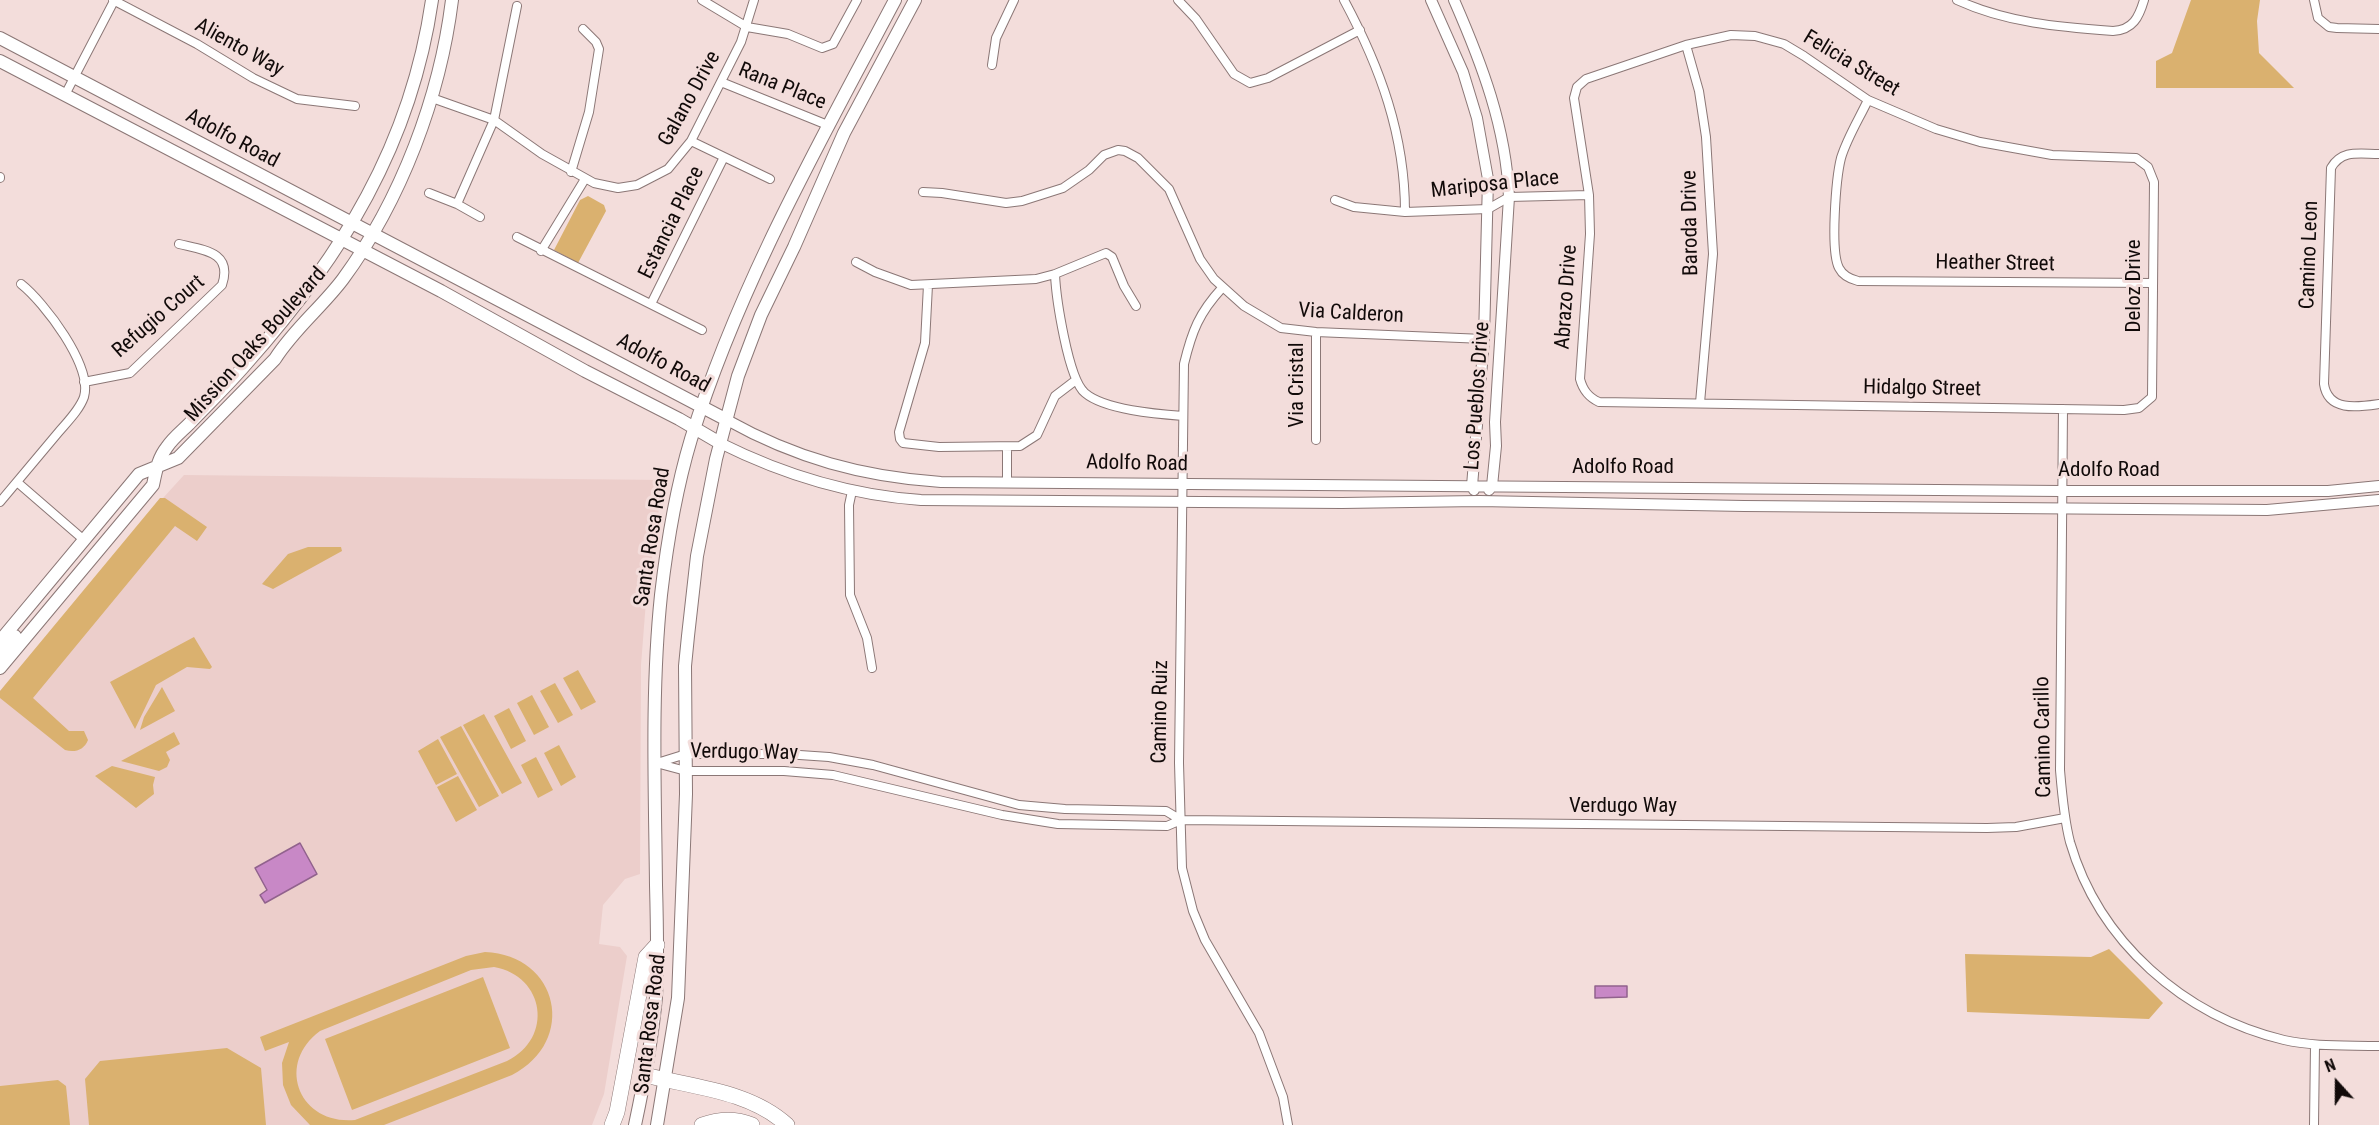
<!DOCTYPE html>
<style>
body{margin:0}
#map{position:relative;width:2379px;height:1125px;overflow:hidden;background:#f3dddb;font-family:"Roboto Condensed",sans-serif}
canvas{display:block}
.north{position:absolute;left:2307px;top:1053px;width:60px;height:60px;-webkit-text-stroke:4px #f3dddb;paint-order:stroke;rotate:339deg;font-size:16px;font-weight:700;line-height:24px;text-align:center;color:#110a09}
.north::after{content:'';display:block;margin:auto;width:21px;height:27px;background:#110a09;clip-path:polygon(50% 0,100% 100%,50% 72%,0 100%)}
</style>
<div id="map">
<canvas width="2379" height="1125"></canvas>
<div class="north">N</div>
</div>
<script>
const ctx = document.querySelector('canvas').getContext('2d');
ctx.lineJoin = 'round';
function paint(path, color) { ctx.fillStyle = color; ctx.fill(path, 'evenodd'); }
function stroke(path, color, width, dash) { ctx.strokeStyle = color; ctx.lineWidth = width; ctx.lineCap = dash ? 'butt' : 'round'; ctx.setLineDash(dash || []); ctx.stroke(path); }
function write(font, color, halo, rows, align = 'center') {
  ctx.font = font + ' "Roboto Condensed",sans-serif'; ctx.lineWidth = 6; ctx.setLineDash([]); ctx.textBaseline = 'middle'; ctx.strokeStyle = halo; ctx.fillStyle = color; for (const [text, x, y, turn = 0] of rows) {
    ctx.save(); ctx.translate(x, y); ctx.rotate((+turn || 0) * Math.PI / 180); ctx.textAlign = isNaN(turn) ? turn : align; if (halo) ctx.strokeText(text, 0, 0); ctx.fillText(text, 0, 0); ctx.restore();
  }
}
paint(new Path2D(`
 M184,475L663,480L646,601L641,665L640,874L625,879L603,905L599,944L620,947L627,956L604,1094L592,1125H0V691L159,500L163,498Z`), '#eccecb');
paint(new Path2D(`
 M2191,0H2260L2257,21L2259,53L2294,88H2156V61L2172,53Z
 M588,196L604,205L606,211L578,263L554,250L580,200Z
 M160,498H165L207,527L197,541L175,526L33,698L69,731H84L88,740C84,750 75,753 65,750L0,698V691Z
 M308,547H341L342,551L273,589L262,584L288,554Z
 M194,637L212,667L210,669L187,667L156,685L135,729L110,682Z
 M578,670L596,702L581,710L563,678Z
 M555,683L573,715L558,723L540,691Z
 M162,687L175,711L140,730L144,717Z
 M532,695L549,727L534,735L517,703Z
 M509,708L526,741L511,749L494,716Z
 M484,714L522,783L502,794L463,725Z
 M461,726L499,796L479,807L440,737Z
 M174,732L180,744L166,752L170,760L167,767L159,771L121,761Z
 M438,739L457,774L436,785L418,751Z
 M559,745L576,777L561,786L544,753Z
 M536,757L553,790L538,798L521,765Z
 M112,766L155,777L153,785L154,794L136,808L95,776Z
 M458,776L477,810L456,822L437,787Z
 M2109,949L2163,1003L2149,1019L1967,1012L1965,954L2091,957Z
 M485,952C559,955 578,1041 512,1075L384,1125H310L291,1105L283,1085L282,1063L289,1042L265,1051L260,1037L466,956ZM494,967C545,976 554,1038 507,1061L355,1120C299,1125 275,1064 320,1031L471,970Z
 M483,977L510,1048L352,1110L325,1039Z
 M227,1048L261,1068L266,1125H89L85,1079L100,1061Z
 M58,1080L66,1086L70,1125H0V1086Z`), '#dab16f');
const water = new Path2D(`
 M300,843L317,874L265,903L260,895L267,890L255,868Z
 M1595,986H1627V997L1595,998Z`);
paint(water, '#c888c6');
stroke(water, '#91628d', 1.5);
const minor = new Path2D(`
 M113,0L197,44L253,78L297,99L355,106
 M702,0L747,27L788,34L822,48L833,44L857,0
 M1178,0L1196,19L1234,74L1250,83L1268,78L1360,30
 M1344,0C1380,67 1405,135 1405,212
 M1957,0C2007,23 2059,27 2113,31C2133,30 2139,17 2144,0
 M2314,0L2318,18L2329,27L2337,28L2379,29
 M1731,35L1755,36L1784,44L1804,56L1868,100L1936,129L1980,142L2052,155L2136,158L2148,167L2154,182L2152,397L2139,408L2124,410L1599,402C1588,397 1583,390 1580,379L1590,234L1589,195L1574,98L1577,87L1586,79L1686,45Z
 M1686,45L1699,91L1706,137L1713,254L1700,403
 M992,65L996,38L1014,0
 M721,82L830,126
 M66,93L114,1
 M432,98L494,120L542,154L594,183L618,188L637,185L668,169L691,141L741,42L754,0
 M1868,100C1859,119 1847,138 1841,158C1836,178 1830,251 1839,268C1843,276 1850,279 1858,281L2153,283
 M691,141L770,179
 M2379,154C2360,154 2342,149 2331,168L2324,384C2328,412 2358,407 2379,404
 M571,172L589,112L599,49L596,42L583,29
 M0,177V178
 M923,192L942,193L1006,203L1022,201L1063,188L1089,170L1104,155L1118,150L1125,151L1138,158L1169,189L1200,259L1214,279L1244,306L1281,328L1316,332L1484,339
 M429,193L457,204L480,217
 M1335,200L1354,207L1405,212L1488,209L1509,197L1589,195
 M457,204L494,120L517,6
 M517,237L702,330
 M541,251L585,179
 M856,262L875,272L911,285L1036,279L1055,274L1106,253L1112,257L1124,286L1136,306
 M1055,274C1056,297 1068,379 1085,393C1105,410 1157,414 1183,416
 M928,285L925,343L899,432L900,439L903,443L939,447L1020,446L1037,435L1055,396L1076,380
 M1222,288C1199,313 1192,331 1184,364L1179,763L1182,868L1193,911L1205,940L1259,1033L1283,1097L1288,1125
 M651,304L724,157
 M84,382L130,373L222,285C233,252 204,250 179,244
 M2063,409L2060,770C2062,794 2064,819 2070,842C2099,942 2184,1016 2284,1040C2315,1047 2347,1045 2379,1046
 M1316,440V332
 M1007,447V482
 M17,482L84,540
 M852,491L849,505L850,595L867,638L872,668
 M0,502C19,479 38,457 57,434C66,423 79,411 84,397C93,366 44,302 21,284
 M656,763L686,771H784L833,775L1002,815L1058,824L1167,826L1181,820L1987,828L2016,827L2065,818
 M657,763L686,754H785L829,757L873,765L1019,805L1065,809L1166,811L1181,820
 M2314,1125L2315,1045`);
const tertiary = new Path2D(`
 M1431,0L1463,72L1477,118L1488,179L1484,339L1472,486L1474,490
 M1454,0C1482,64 1506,127 1509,197L1495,422L1496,446L1492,486L1489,490
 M727,420C795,458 863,477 941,482L2061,491H2328L2379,486
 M720,443C784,475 849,495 921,500L1342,503L1479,501L1744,506L2267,510L2379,500`);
const secondary = new Path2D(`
 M0,38L727,420
 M0,61L441,291L585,371L679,419L720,443
 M0,641L139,474L178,458L275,359C294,329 322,307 343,279C401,200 440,97 452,0
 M0,653L15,636
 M0,668L153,485C156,471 158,458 167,447C173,438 182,431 189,424C208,404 228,385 246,364C342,256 411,145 432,0
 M635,1125C644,1083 652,1040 656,997C658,960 657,922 656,885C655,788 651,691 661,595C667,543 676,489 691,439C739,284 820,142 895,0
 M657,1125L678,998L686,794L685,666L688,636L697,556L716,459L738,376L761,315L794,247L844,133L915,0`);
const motorway = new Path2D(`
 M645,1075C693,1087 750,1091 787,1125
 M612,1125L617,1112L646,957L657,945
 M702,1125C719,1119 735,1118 752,1125`);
stroke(minor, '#8b7776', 10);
stroke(tertiary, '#8b7776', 12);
stroke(secondary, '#8b7776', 14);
stroke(motorway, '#8b7776', 16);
stroke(minor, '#fff', 8);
stroke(tertiary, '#fff', 10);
stroke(secondary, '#fff', 12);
stroke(motorway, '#fff', 15);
write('21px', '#110a09', '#f3dddb', [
 ["Aliento Way",239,48,29],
 ["Felicia Street",1851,64,31],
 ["Rana Place",782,87,22],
 ["Galano Drive",690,99,-61],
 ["Adolfo Road",232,139,28],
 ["Mariposa Place",1495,185,-6],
 ["Estancia Place",672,223,-64],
 ["Baroda Drive",1691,223,-91],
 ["Camino Leon",2310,255,-88],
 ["Heather Street",1995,264,1],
 ["Deloz Drive",2135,286,-90],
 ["Abrazo Drive",1567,297,-86],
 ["Via Calderon",1351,314,3],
 ["Refugio Court",159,317,-41],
 ["Mission Oaks Boulevard",256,345,-48],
 ["Adolfo Road",663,364,28],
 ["Via Cristal",1298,385,-90],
 ["Hidalgo Street",1922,389,1],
 ["Los Pueblos Drive",1478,396,-86],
 ["Adolfo Road",1137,464,1],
 ["Adolfo Road",1623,468],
 ["Adolfo Road",2109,471],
 ["Santa Rosa Road",653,537,-81],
 ["Camino Ruiz",1161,712,-89],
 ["Camino Carillo",2044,737,-91],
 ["Verdugo Way",744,753,1],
 ["Verdugo Way",1623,807],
 ["Santa Rosa Road",651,1024,-83]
]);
</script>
